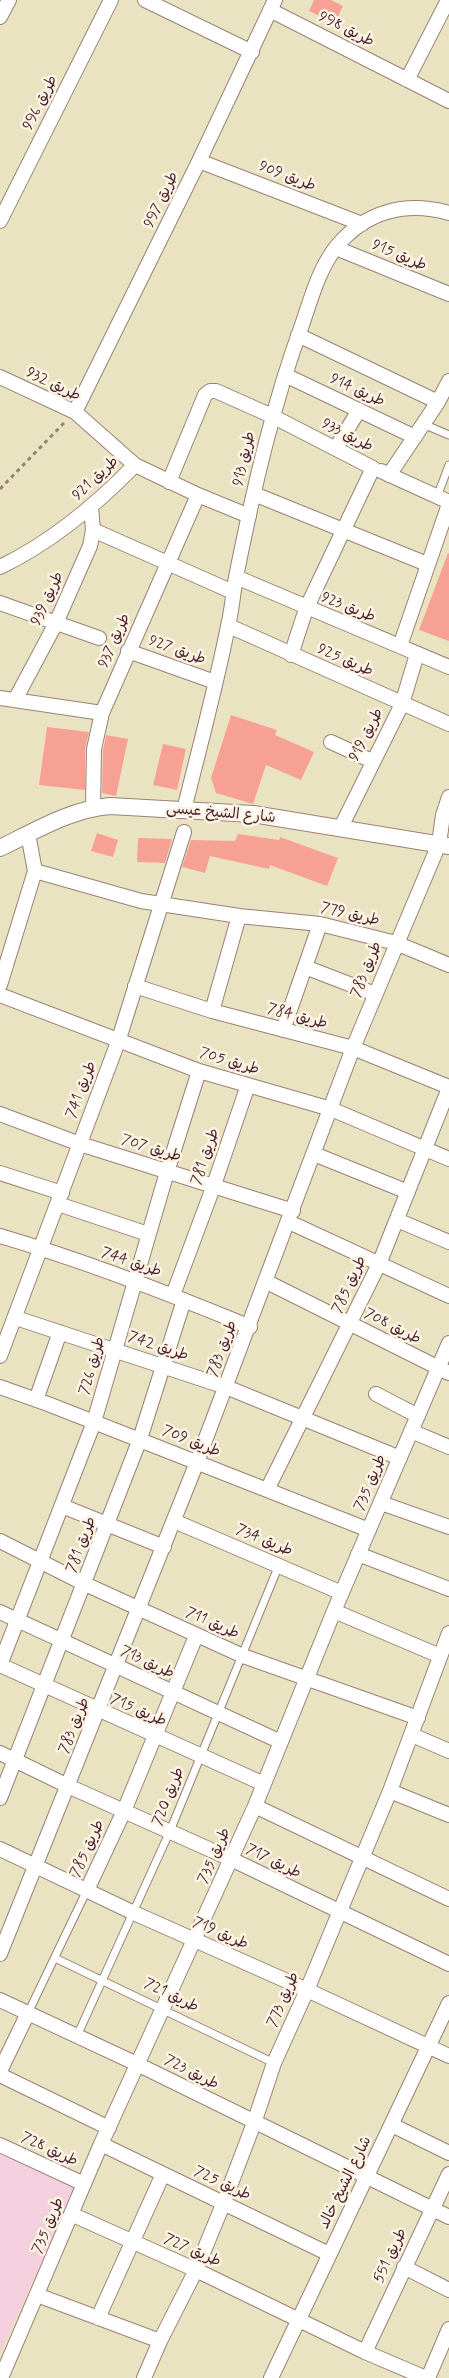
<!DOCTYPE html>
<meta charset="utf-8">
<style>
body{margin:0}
canvas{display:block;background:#e9e3c2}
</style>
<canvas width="449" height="2378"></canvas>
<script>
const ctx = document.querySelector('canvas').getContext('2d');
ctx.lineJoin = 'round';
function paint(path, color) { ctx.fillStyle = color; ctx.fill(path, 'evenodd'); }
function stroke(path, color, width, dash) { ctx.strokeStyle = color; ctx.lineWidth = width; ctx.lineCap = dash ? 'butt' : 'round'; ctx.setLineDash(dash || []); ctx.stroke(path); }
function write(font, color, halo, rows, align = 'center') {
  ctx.font = font + ' Mynerve,"Playpen Sans Arabic",sans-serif'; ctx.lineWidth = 5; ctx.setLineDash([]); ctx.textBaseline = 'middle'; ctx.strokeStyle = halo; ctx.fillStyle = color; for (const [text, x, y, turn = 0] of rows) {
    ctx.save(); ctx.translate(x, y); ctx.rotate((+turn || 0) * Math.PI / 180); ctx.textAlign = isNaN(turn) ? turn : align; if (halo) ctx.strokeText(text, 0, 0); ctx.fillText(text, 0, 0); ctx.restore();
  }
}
paint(new Path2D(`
 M0,2151L75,2189L0,2353Z`), '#f4cfdd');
paint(new Path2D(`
 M314,0H331L343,6L335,23L309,11Z
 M448,553L449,554V641L419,630Z
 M231,715L277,730L275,735L314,752L301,780L266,765L253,804L216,793L211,778Z
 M47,727L89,732L85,749V790L39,785Z
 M106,735L128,739L116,796L102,793L103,750Z
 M163,744L186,749L177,790L153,785Z
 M97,833L118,840L113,857L91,851Z
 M238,834L279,840L280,837L338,858L327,886L270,865L269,869L210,856L205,873L182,867L191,840L235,841Z
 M138,838L172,839L165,863L137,862Z`), '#f7a194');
const service = new Path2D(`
 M423,424L449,435
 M437,497L449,465
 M55,1958L274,2063
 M28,2013L87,1890
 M77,2036L170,1831L279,1565`);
const minor = new Path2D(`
 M145,0L252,52
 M270,10L449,101
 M0,17L9,0
 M407,80L448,0
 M199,161L362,224
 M0,221L111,0
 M336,248L449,294
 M298,335L438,402
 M285,375L415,437
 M0,377L75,412L135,465
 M75,412L199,161L275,0
 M336,448L359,410
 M381,471L449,502
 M389,475L438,402L449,381
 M169,482L205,395L210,391H216L272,416L373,468L306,609L291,655
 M254,494L427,564
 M93,530L233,592
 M0,567C52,542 95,506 135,465L198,495L249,516
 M236,577L449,667
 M0,603L99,638
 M229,626L449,724
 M400,646L449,504
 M128,651L215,682
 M0,698L102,713
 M15,700L56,623L90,546L93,530L91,507
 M331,742L372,761
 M93,807L94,749L102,713L198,495
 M184,810C199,749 216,687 228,626C232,610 233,593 236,577C253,492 272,407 302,325C311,299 319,268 337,246C366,211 406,201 449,213
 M340,829L402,704L417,654
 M35,871L141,901L239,916L320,924L396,943L449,965
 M305,967L375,994
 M0,985L35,871L28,834
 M135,986L212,1011L353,1048L449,1087
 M0,995L199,1071L331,1109L449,1159
 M212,1011L239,916
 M283,1030L320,924
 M0,1114L80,1144L293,1211
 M314,1154L408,1192
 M0,1173L62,1193
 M58,1204L148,1234
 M397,1220L449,1242
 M289,1222L449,1296
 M0,1236C85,1261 168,1293 250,1327
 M267,1282L449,1373
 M173,1295L214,1185L248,1085
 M16,1318L226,1387L400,1458
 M0,1356L118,1042L184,832
 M0,1387L48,1404L369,1530
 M376,1394L418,1416
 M36,1400L60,1332
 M411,1431L449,1447
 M267,1490L379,1264L449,1088
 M381,1503L449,1527
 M62,1506L164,1547
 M174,1521L342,1593
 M0,1541L85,1584L243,1656L418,1718
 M358,1554L449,1589
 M334,1611L440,1656
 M0,1612L281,1742
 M0,1665L94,1422L167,1172L199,1071
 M0,1665L264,1784
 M412,1735L449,1751
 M0,1753L68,1786L231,1859L449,1964
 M390,1791L449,1815
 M0,1798L140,1439L184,1300
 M255,1806L449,1899
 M0,1849L134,1913L307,1990L449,2056
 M87,1890L124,1811L196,1636
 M0,1954L197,1462L353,1048L439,844L443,815L449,797
 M0,2000L137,2064L449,2217
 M0,2071L28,2013
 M0,2075L109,2128
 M392,2125L449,2153
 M101,2144L329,2254
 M0,2145L84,2184
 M71,2214L196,2270L365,2352L426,2378
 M404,2267L449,2290
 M37,2295L160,2341
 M98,2318L163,2174
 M365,2352L449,2174
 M1,2378L101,2144L255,1806L334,1611L449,1343
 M144,2378L160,2341L196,2270L224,2202L254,2123L274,2063L307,1990L390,1791L449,1633
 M271,2378L449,2003
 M428,2378L449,2329`);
const tertiary = new Path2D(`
 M0,848C35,831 71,809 110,806L253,814L449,846`);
stroke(service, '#9a8176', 9);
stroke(minor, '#9a8176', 16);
stroke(tertiary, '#9a8176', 18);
stroke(new Path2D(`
 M0,489L64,423`), '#9a8176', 3, [4, 4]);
stroke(service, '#fff', 7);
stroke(minor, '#fff', 14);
stroke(tertiary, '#fff', 16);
write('15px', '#4a1f2b', '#fcf5e5', [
 ["طريق 998",346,30,27],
 ["طريق 996",41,103,-63],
 ["طريق 909",287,177,21],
 ["طريق 997",162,200,-64],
 ["طريق 915",399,256,23],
 ["طريق 932",53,385,26],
 ["طريق 914",357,391,25],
 ["طريق 933",347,436,27],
 ["طريق 913",245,459,-77],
 ["طريق 921",96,479,-43],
 ["طريق 939",48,599,-65],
 ["طريق 923",348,608,22],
 ["طريق 937",115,641,-66],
 ["طريق 927",177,651,20],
 ["طريق 925",345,661,24],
 ["طريق 919",367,735,-63],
 ["شارع الشيخ عيسى",221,814,5],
 ["طريق 779",350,915,13],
 ["طريق 783",367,970,-68],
 ["طريق 784",297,1017,15],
 ["طريق 705",229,1062,17],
 ["طريق 741",82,1090,-69],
 ["طريق 707",151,1149,17],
 ["طريق 781",206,1157,-71],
 ["طريق 744",131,1263,19],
 ["طريق 785",350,1285,-65],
 ["طريق 708",392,1327,27],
 ["طريق 742",158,1347,19],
 ["طريق 783",223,1349,-69],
 ["طريق 726",93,1366,-74],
 ["طريق 709",191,1442,22],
 ["طريق 735",371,1483,-67],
 ["طريق 734",264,1541,23],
 ["طريق 781",82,1545,-69],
 ["طريق 711",212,1624,24],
 ["طريق 713",147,1663,25],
 ["طريق 715",138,1711,24],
 ["طريق 783",75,1726,-68],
 ["طريق 720",169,1797,-68],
 ["طريق 785",88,1849,-65],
 ["طريق 735",215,1856,-66],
 ["طريق 717",273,1862,26],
 ["طريق 719",220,1934,24],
 ["طريق 721",171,1996,26],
 ["طريق 773",284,2000,-66],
 ["طريق 723",191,2073,27],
 ["طريق 728",49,2150,25],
 ["شارع الشيخ خالد",346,2183,-64],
 ["طريق 725",222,2184,25],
 ["طريق 735",49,2226,-67],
 ["طريق 727",192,2251,24],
 ["طريق 551",391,2256,-65]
]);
</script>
